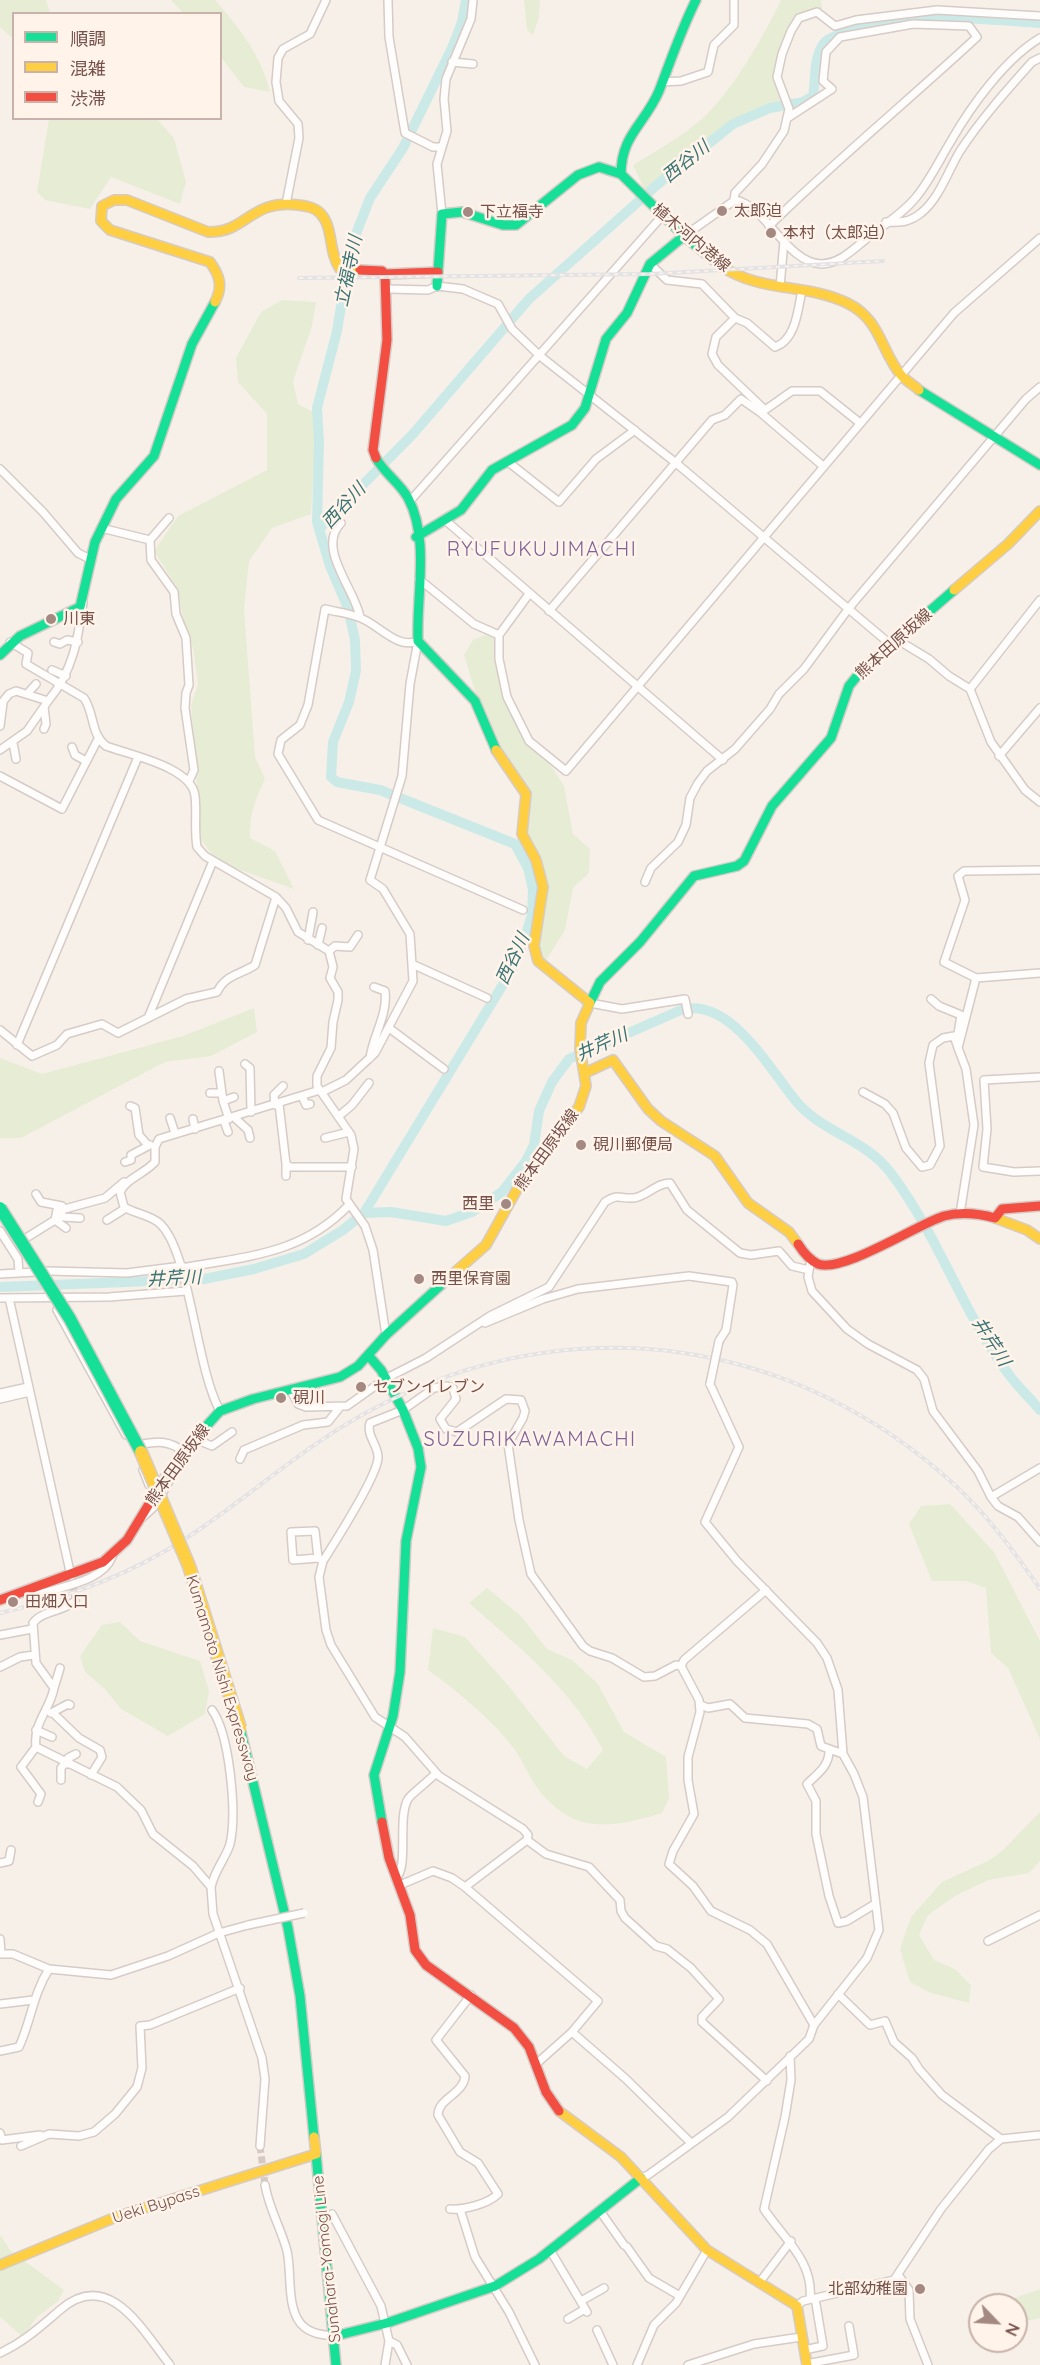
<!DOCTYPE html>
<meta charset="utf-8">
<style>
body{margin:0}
#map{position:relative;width:1040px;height:2365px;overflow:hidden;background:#f7f0e9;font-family:Quicksand,"Noto Sans JP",sans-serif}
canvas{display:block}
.legend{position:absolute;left:12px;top:12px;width:210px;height:108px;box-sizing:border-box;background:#fff3ea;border:2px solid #c8b2aa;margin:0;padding:8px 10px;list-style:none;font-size:18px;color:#765149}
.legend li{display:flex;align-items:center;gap:12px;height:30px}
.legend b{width:30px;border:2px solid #c8b2aa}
.north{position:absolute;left:968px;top:2293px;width:60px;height:60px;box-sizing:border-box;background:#fff3ea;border:2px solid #c8b2aa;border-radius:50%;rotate:115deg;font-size:16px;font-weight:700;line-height:24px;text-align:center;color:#765149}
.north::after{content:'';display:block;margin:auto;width:21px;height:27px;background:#a38981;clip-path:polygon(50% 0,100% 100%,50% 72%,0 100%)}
</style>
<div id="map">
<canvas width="1040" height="2365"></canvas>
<ul class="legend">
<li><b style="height:8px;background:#16e098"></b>順調</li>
<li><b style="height:8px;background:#ffcf43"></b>混雑</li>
<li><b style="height:8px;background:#f24e42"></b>渋滞</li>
</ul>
<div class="north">N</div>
</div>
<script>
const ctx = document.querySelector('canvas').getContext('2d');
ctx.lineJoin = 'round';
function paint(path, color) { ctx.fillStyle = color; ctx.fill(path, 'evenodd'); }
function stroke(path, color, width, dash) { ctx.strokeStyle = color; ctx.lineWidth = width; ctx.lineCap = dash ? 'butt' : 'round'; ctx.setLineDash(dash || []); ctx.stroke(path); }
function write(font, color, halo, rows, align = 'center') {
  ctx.font = font + ' Quicksand,"Noto Sans JP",sans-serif'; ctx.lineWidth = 5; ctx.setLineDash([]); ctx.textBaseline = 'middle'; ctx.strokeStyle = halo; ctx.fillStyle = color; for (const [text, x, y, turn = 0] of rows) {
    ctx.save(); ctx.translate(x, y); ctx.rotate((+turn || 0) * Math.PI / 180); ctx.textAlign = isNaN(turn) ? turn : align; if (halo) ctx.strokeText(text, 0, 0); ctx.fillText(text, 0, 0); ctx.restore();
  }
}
paint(new Path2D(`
 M0,0H46L50,13L14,14L13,39L0,27Z
 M171,0H215C239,28 262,56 270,92L244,87L221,57L220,14L183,13Z
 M524,0H540L539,17L533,35L527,30Z
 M781,0H821L823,14C789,14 785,48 773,75L781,102L727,125L645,191L633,165C656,151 681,137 702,119C735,87 761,41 781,0Z
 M49,119H157L174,138L186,182L180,204L111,177L90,209L45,200L37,192Z
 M282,300L316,302L312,326L293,381L298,404L317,414L311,514L272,528L249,561L244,609L255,757L265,779C255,800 249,815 250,838L275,851L294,889L218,862L201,840L191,705L198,684L193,648L183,618L178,589L154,551L178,516L267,470V414L238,382L236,358L261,312Z
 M491,632L502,639V663L514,708L564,786L573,834L590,849L589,873L573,888L565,930L543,965L536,958L546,908L528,845L526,804L494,753L464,655L473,640Z
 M254,1008L257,1032L211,1056L165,1062L21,1138H0V1058L42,1074L183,1036Z
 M950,1504L994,1552L1040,1641V1739L1008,1668L991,1653L986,1588L966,1581H932L909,1524L921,1506Z
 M487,1588L521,1616L547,1649L572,1660L598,1684L624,1732L666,1757L669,1798L662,1813C609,1829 572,1835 536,1786C528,1775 523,1761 515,1750C495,1722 456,1690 428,1670L433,1628L465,1637L507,1684L564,1756L587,1769L603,1750C571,1688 521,1649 469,1603Z
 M120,1622L140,1641L200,1661L209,1691L205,1714L168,1736L121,1709L104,1688L85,1672L80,1656L102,1625Z
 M1040,1812V1861L1029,1873L988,1880L955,1896L928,1915L919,1935L934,1960L955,1969L971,1985L969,2003L931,1993L910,1982L900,1949L911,1917L942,1882L990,1860L1002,1851Z
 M0,2235L11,2251L64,2290L58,2301L37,2317L23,2337L0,2317Z
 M1040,2289V2318L1016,2323V2305H995Z`), '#e6edd4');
stroke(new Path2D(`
 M319,529L413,434L529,299L658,184L733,124L770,108L803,102L813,96C816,79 813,58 824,43C834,30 912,18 930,17C966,17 1004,21 1040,23
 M364,1213L513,968L524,940L532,915L533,890L528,868L515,844L380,790L337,782L331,777L333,742L349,702L356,671L355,640L348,608L330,566L317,522L319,442L317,408L337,331L350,251L359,226L370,198L403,148L452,48L462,22L466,0
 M0,1287L204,1279L254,1269L304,1254L343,1230L364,1213L391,1212L446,1221L472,1212L502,1192L526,1161L534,1145L539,1111L552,1082L569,1059L681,1010C730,996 770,1070 796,1101C821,1132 865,1139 890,1172C937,1233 961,1309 1007,1372C1016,1385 1029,1397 1040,1410`), '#cbeae7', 10);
stroke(new Path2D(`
 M73,1584L75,1601
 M260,2146L265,2185`), '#d7c8c1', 7, [7, 3.5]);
const street = new Path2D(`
 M388,0L389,37L405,133L433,147H441
 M452,62L473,64
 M662,82L681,81L708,72L714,45L734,25V0
 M734,200L735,193L762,164L784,131L789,109L777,77L782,54L791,31L799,18L817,12L835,26L856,20L937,10L1040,16
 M286,204L299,138L298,124L279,101L276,82L278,58L283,49L310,34L326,0
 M442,214L437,164L447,131L444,99L446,79L471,19L473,0
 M886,222C900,223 910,222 921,213C939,199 948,171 960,151C981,119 1007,90 1032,62L1040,58
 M769,226C836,160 908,101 977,37L969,26L913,24L840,37L826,52L823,81L832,89L789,117
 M684,236L735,200C767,206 787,264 822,264C840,263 851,251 865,240C882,226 904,213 917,196C930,180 940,159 951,141C971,106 1005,59 1040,38
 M650,264L667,280L702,284L735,318
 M780,287L784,241
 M388,289L428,290L437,286L463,289L498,304L512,329L540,356L676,463L890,644
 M802,290C798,309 796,340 775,347L747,323L735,318L716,337L712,354L718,365L765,410L761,413L823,466
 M765,410L792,391H820L860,423
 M507,461L559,502L596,459L635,430
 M0,469L43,512L78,553L90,559
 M410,501L663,215
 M445,520L723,760
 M341,523C316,548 355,589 360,617
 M101,528L150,540L151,560L174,592L176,614L186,638L189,685L186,693L185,708L194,770L189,781
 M150,540L169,518
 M419,579L474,624L499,635
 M529,594L499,635V659L507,697L529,741L566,771L954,313L1040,238
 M549,611L712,420L725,415L741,399L761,413
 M896,639L929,659L949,676L970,689L991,742L1025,790L1040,802
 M418,641C396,650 378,623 358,617C348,613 336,612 325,609L308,705L300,725L281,740L278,754L318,820L523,910
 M10,642L28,653L26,664L84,698C95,714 90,733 106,746C130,755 192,767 195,796C197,813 194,829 197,847L205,856L276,897L286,908L298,932L329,951L333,967L330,978L338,992V1000L333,1022L331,1048L317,1076V1086L351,1135L354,1149L346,1199L365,1226L373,1250L386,1335
 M54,642L60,644L67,640L78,642
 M52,670L66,676
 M970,689L1040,600
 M27,694L36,684
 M0,705L9,694L16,691L48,701C73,671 78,640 83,602
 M44,707L46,724L44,729
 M0,726L3,703
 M13,743L16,759
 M72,747L75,755L86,761
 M0,750L27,731L48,701
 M999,756L1040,708
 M0,776L62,809L98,739
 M1040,870L964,871L958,876L965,900L944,962L976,978L1040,973
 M645,882L651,868L678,842L686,825L690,798L698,783L707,771L735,749L770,709L779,694L804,669L849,608L1026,399L1040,387
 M308,940L313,912
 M318,945L322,928
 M329,951L335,946L350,947L358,935
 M412,964L487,998
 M931,999L939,1006L961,1015L957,1039
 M590,1003L622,1009L685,999L688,1014
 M148,1018L213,861
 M389,1028L444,1069
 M0,1030L32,1056L57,1045L67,1034L102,1024L118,1033L186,999L217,992C226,974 240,975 255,965L276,897
 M17,1045L138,757
 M370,1058C373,1035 388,1015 385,991L374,987
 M245,1064L250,1068L251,1112
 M219,1071L223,1101
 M1040,1077L984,1080L987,1129L983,1167L1014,1172L1040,1171
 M322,1092L346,1080L375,1053L413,981L410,934L383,889L370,880L402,776L410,684L418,641
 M863,1092L885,1104L893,1113L906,1148L922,1167L930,1165L940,1146L929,1063L933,1045L943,1038L954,1036L958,1048
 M210,1093H221
 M302,1096L306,1105L310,1104
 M279,1104L286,1164L290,1167H352
 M275,1105L274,1095L283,1086
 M130,1106L135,1108L139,1135L147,1144
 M339,1116L352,1105L369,1083
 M170,1118L175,1133
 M235,1118L248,1130L250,1138
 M193,1119L195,1129
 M229,1119L223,1101L234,1097
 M224,1121L228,1132
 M325,1138L349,1132
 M125,1162L131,1160V1155L150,1145
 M286,1176V1164
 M36,1194L41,1202L62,1206
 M960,1214L974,1125L966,1069L958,1048L976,978
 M80,1218L62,1217L61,1210L105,1198L124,1182
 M55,1220L66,1228
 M107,1220L126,1208
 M0,1231L18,1259L19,1273
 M26,1238L55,1220L57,1210
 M811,1259L808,1277L812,1291L847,1329L868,1344L917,1370L924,1379L933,1411L978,1471L991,1497L998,1506L1018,1517L1040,1542
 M182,1268C247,1256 301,1255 349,1205
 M48,1271L127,1273L182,1266
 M0,1274L36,1272
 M0,1298L109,1297L186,1291
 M9,1298L71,1576
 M57,1310L126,1435
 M485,1323L543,1299L578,1289L689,1276L732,1282L733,1285L726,1330L719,1341
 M291,1391L298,1404L306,1407L347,1406L385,1379L426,1358L490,1316L549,1287L605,1202C619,1193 619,1199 633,1198C646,1197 656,1183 670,1183L687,1210L740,1253L751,1255L779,1251L792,1266L809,1270
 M0,1393L28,1387
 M0,1399L30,1392
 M220,1411C195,1366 190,1247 158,1222C149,1215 134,1213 124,1207L120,1192C127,1178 144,1174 155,1162V1147L159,1139L320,1090
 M205,1433L200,1441L212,1446L232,1432
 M138,1445C157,1441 169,1440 184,1452
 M240,1459L244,1450L303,1425L328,1422L340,1407
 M143,1470L149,1485
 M991,1497L1040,1468
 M143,1517L156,1505L169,1481
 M318,1558L293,1560L291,1532L315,1531L318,1558L323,1561
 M36,1589L40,1592H46C68,1585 103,1580 112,1557
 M75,1601C63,1612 43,1610 33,1623L36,1663L54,1688C50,1710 33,1722 36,1747L117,1787L141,1810L153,1834L193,1866L211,1887L213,1914L262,2058L265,2079L260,2146
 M0,1635L32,1629
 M681,1666L699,1700L700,1712L688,1757V1780L694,1814L673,1851L669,1864L693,1886L711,1911L750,1930L767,1944L814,2025
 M0,1667L20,1657L34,1655
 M54,1688L60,1668
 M701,1705L708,1708L730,1704L745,1718L808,1724L817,1729L821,1746L843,1754
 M51,1713L68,1704L70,1705
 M53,1713L79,1738L100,1750L102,1757L91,1775
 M36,1730L52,1737
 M36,1747L21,1767L41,1794L38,1802
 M829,1749C830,1766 817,1774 807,1784L816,1801V1834L829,1896L838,1923L847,1921L875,1904
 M61,1780V1768L64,1764H70L68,1758L76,1754
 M527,1840L528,1835L523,1829L439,1776L405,1737L375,1717L331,1645L326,1630L319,1577L323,1561C335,1542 377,1477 378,1458C379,1446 366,1436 370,1423L403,1410L434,1388L447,1386L453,1388L456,1399L440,1419L446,1429L457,1432L506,1399L521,1400L525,1411L523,1418L508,1444L519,1520L531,1574L583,1646L590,1651L612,1658L644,1677L655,1676L676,1665L681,1666L684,1660L766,1590
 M527,1840L546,1854L589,1867L620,1900L621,1911L625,1918L656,1946L667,1949L691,1968L719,1999L702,2017V2022L767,2081
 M0,1863L9,1861L11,1850
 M396,1878C409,1867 397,1818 408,1799C411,1794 430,1780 436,1773
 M400,1885L433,1871L452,1878L465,1887L527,1840
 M211,1887C215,1869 226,1858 230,1844C237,1814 230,1735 212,1710
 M465,1887L598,2001L572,2032L535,2065
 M0,1939L1,1954
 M988,1941L1040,1915
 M0,1954H13L49,1969L111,1975L168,1956L219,1933L248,1925
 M838,1994L870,2025L885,2021L894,2042L912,2058L919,2069L942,2095L1001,2139
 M0,2004L33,2000
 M572,2032L626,2079L691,2143
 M0,2051L19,2047C31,2021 33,1994 49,1969
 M790,2056L791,2080L785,2117L764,2209C783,2238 814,2261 810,2299
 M0,2133L2,2140L40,2135
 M21,2146L49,2134L79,2136L94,2132L115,2114L137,2087L142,2068L140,2026L150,2025L240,1988
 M641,2178L648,2175L728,2117L809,2039L814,2025L867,1958L879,1930L863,1797L854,1774L843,1754L838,1690L827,1658L817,1643L737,1561L705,1522L739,1447L710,1384
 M265,2185C269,2209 281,2228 287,2251C292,2272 286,2306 301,2324C310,2334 323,2335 335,2336
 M450,2209C464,2210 488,2204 498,2194L478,2163L460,2152L438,2115C438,2098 464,2094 465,2076L436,2040L471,1995
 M460,2209L475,2257L509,2312L535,2365
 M600,2211L624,2245
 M332,2214L381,2306L389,2341L397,2345L407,2365
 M627,2247L649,2278L680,2296
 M550,2250L587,2312
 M899,2276L909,2290L910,2319L928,2365
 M759,2283L791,2241
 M581,2301L604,2288
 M797,2306L803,2301L894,2280L941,2209L989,2149L1001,2139L1040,2135
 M568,2319L585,2309
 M597,2330L613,2365
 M804,2350L823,2346L815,2298
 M0,2353C24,2342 40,2327 60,2310C109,2267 143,2331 170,2365
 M806,2364L854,2355L849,2326
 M385,2365L389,2341
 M637,2365L654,2325L676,2303L707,2250
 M688,2365L754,2344L801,2337`);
const fast = new Path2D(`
 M621,174C621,135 645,124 659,91C671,60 681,30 696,0
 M437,286L442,214L462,212L503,225H516L578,175L599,167L621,174L684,236L721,266
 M919,390L1040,465
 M376,458C384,473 400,483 408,498C430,539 416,596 418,641L475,701L496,750
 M416,537L461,510L492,470L572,425L585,408L606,339L627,313L650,264L684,236
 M0,655L20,636L80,607L95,542L116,499L154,456L192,344L215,302
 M589,1005L600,982L640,942L694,876L737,866L744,861L772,806L831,738L849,686L862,670L954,590
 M368,1355L381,1370L403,1410L418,1448L421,1467L406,1541L400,1672L393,1716L374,1775L382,1822
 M201,1432L220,1411L253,1399L340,1377L358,1366L386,1335L453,1274
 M240,1728L288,1928L300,1996L314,2137
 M316,2154L336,2365
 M335,2336L387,2323L495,2286L539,2259L641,2178`);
const slow = new Path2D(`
 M721,266C761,293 806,283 847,303C881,319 881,352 901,375C906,381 914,385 919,390
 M215,302C223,286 220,276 210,262L110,230L101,221L102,206L114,200H127L208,232C247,233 250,199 298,205C306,206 314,207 320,213C334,227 328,252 340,269L360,270
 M954,590L1008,544L1040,511
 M496,750L526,794L522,834L536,860L543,887L534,946L538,961L590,1003
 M585,1073L613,1060L648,1109L661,1121L715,1156L748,1203L789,1232L798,1244
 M995,1218L1027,1230L1040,1239
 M453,1274L486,1245L520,1184L579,1107L586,1086L580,1049L581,1023L589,1005
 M559,2111L621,2157L707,2250L797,2306L807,2365
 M0,2265L116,2217L316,2154L314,2137`);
const jam = new Path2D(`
 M360,270L382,271L385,274L438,272
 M376,458L373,450L387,340L385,274
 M798,1244C803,1252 810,1260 818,1264C843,1273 916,1225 944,1216C960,1212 980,1214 995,1218L1002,1209L1040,1206
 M0,1600L103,1562L127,1540L166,1476L201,1432
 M382,1822L389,1858L410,1915L415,1950L426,1965L514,2028L529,2047L546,2092L559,2111`);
stroke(street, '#d6cbc6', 10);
stroke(fast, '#d6cbc6', 12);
stroke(slow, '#d6cbc6', 12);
stroke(jam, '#d6cbc6', 12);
stroke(street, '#fefdfc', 7);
stroke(fast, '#16e098', 9);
stroke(slow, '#ffcf43', 9);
stroke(jam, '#f24e42', 9);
const rail = new Path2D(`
 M299,278L650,274L883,261
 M0,1613C67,1598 130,1575 188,1537C251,1496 307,1443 375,1408C571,1305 794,1336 957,1487C989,1517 1015,1553 1040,1589`);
stroke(rail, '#e3e2e4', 4);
stroke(rail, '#fff3ea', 1.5, [4.5]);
const streetBridge = new Path2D(`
 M710,1384L719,1341
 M248,1925L304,1913`);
const fastBridge = new Path2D(`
 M0,1208L70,1319L141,1452`);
const slowBridge = new Path2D(`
 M141,1452L189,1566L240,1728`);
stroke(streetBridge, '#d6cbc6', 10, []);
stroke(fastBridge, '#d8cdc8', 15, []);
stroke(slowBridge, '#d8cdc8', 15, []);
stroke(streetBridge, '#fefdfc', 7);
stroke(fastBridge, '#16e098', 12);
stroke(slowBridge, '#ffcf43', 12);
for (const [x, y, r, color] of [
 [722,211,6,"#a38981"],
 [468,212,6,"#a38981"],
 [771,233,6,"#a38981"],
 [51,619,6,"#a38981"],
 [581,1145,6,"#a38981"],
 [506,1204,6,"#a38981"],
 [419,1279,6,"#a38981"],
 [361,1387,6,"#a38981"],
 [281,1398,6,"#a38981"],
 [13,1602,6,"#a38981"],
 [920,2289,6,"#a38981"]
]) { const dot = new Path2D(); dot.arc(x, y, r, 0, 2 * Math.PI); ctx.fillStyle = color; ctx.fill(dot); stroke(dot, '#fff3ea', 2); }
write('16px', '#765149', '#fff3ea', [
 ["太郎迫",734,211],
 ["下立福寺",480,212],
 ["本村（太郎迫）",783,233],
 ["川東",63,619],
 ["硯川郵便局",593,1145],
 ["西里",494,1204,"right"],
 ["西里保育園",431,1279],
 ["セブンイレブン",373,1387],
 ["硯川",293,1398],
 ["田畑入口",25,1602],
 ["北部幼稚園",908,2289,"right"]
], 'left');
write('16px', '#765149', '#fff3ea', [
 ["植木河内港線",691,238,40],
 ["熊本田原坂線",894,644,-42],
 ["熊本田原坂線",547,1150,-54],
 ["熊本田原坂線",178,1465,-54],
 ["Kumamoto Nishi Expressway",222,1678,73],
 ["Ueki Bypass",156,2205,-18],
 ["Sunahara-Yomogi Line",327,2259,-96]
]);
write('italic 18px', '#397474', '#fff3ea', [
 ["西谷川",686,162,-39],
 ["立福寺川",349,271,-78],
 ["西谷川",344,506,-47],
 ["西谷川",513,959,-65],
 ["井芹川",602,1045,-24],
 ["井芹川",174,1279,-3],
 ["井芹川",991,1342,57]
]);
ctx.letterSpacing = '1.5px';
write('20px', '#7e6499', '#fff3ea', [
 ["RYUFUKUJIMACHI",542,550],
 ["SUZURIKAWAMACHI",530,1440]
]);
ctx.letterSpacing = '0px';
</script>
